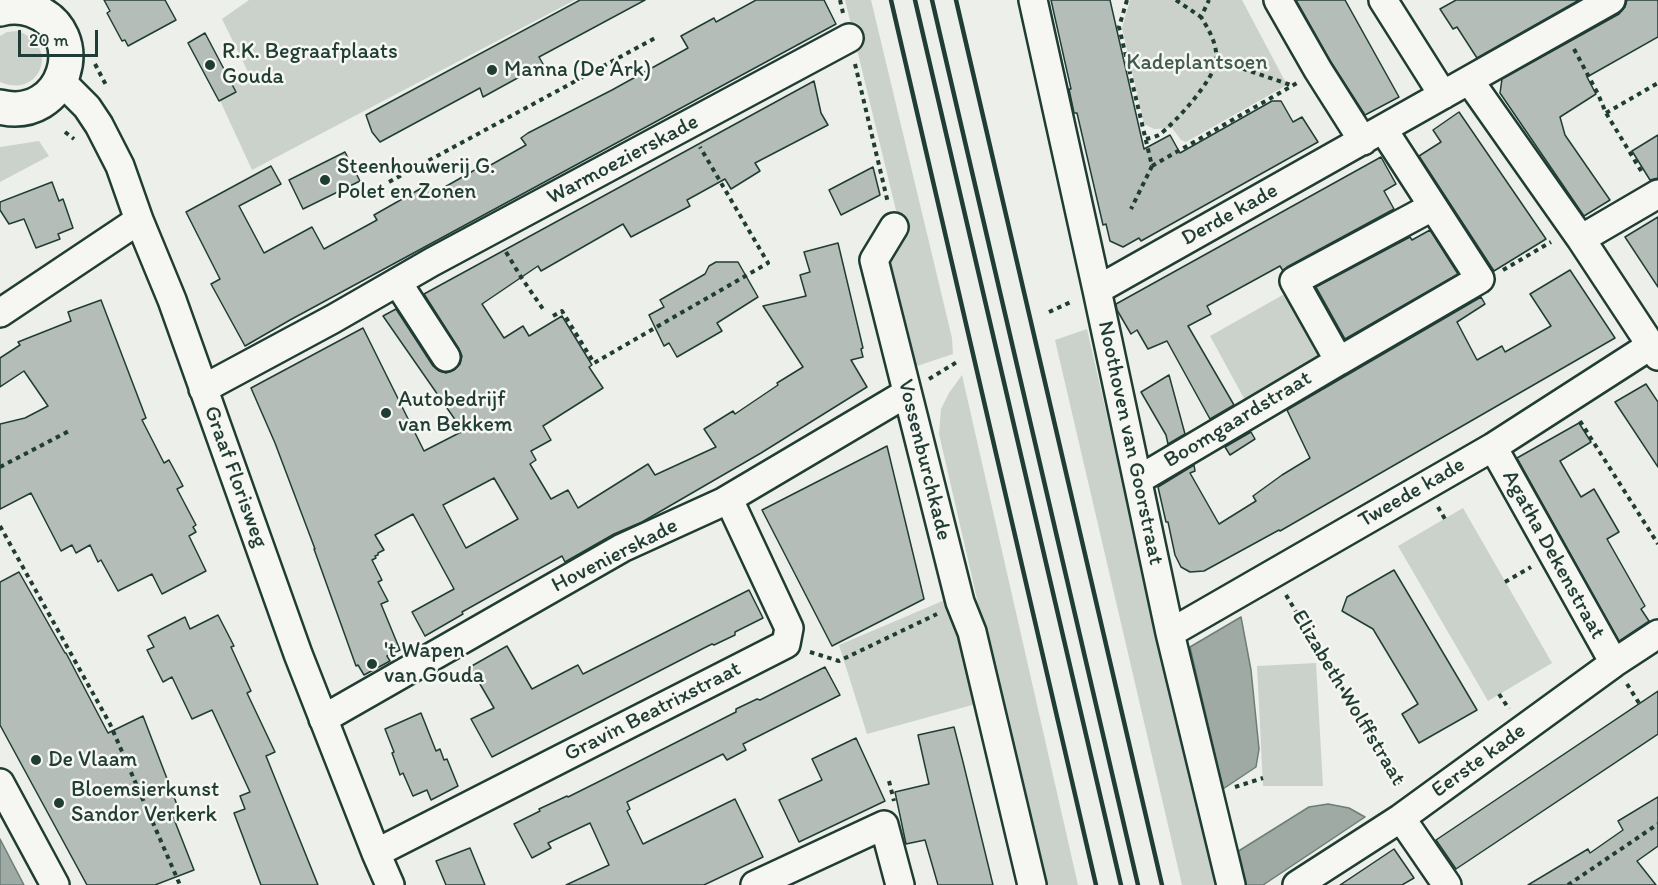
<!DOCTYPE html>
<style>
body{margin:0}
#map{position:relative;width:1658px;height:885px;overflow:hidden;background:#edefea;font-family:Itim,sans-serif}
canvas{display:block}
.scale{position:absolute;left:18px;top:30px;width:80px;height:27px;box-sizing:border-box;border:3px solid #1f3d34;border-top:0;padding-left:8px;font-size:18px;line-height:21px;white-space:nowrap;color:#1f3d34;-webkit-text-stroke:4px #f6f6f2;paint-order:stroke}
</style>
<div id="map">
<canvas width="1658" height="885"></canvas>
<div class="scale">20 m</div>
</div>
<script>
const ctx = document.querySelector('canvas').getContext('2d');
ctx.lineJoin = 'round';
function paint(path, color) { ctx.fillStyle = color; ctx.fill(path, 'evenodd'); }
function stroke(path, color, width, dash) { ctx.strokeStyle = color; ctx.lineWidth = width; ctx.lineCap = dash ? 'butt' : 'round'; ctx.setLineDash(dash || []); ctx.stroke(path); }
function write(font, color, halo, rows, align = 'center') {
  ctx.font = font + ' Itim,sans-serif'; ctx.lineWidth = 5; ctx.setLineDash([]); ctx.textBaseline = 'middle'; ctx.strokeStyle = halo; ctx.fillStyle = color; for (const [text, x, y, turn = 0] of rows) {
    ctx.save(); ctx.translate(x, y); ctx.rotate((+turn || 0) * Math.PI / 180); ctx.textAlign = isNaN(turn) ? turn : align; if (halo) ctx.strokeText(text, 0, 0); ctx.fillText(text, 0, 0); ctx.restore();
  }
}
paint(new Path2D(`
 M249,0H575L252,170L217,94L249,74L222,19Z
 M845,0H871L952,338L953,354L908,369L882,259L901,231Z
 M1130,0H1242L1287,85L1186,142L1181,140L1172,128L1154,129L1144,124L1122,28Z
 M17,31C62,45 40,100 0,82V36L7,32Z
 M39,141L49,156L0,182V147Z
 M1288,292L1325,357L1246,402L1210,336Z
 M1087,329L1215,885H1182L1055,340Z
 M962,375L1078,885H1043L939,434L941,409L949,393Z
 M1463,508L1552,663L1488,701L1398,546Z
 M959,594L983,702L867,734L839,645Z
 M1316,663L1323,786H1263L1257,666Z`), '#cbd2cc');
const water = new Path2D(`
 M1241,617L1251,670L1259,749L1256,767L1223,789L1190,647Z
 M1328,804L1349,808L1365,817L1263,885H1246L1237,852L1309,807Z
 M0,839L24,885H0Z`);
paint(water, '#9faaa4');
stroke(water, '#6c7e77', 1.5);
const building = new Path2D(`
 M104,0H165L176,20L128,46L125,40L122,41L107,13L110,11Z
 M580,0H645L539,57L543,64L483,97L480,88L380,142L372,132L366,115Z
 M756,0H824L836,24L290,320L245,346L211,284L220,279L186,212L271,166L281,184L239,206L264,253L312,227L324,249L377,220L374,215L427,185L436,192L480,167L482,170L526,145L521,138L528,133L612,90L688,48L681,36L714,18L716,22Z
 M1051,0H1110L1144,149L1170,135L1180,153L1272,101H1281L1293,122L1302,117L1318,142L1141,241L1139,238L1123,247L1110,241L1106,224L1103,225L1077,113H1074L1069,89H1071Z
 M1296,0H1345L1399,97L1365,115L1331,62Z
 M1456,0H1579L1477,58L1457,27L1453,29L1440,9Z
 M1627,0H1658V37L1587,77L1596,94L1560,117L1565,135L1610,200L1584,216L1500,93L1502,79L1619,14L1625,7Z
 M205,33L236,92L219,101L188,43Z
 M814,81L821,113L828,125L755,163L760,171L731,189L725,179L687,200L690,206L631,237L623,224L541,271L538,266L482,304L504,338L523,326L529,336L562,316L592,365L589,367L603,388L543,426L551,440L531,451L536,460L530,464L551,499L568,490L578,508L648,464L655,475L716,447L704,429L733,411L735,414L778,385L777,383L803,367L763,306L806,296L800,275L810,272L804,252L838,243L863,348L861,349L863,357L851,360L867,387L761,453L642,522L614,534L565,562L562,556L462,612L463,614L425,636L412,612L454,589L413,514L375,535L384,550L378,553V555L375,556L376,558L372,560L382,580L378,582L388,601L381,604L400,650L387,656L390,661L364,675L358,665L356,666L314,549H315L275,443L251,388L363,328L424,451L463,431L383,316L396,309L433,366L439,371L446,373L454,370L460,364L462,356L459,349L424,294ZM494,478L518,519L466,548L443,505Z
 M1459,112L1546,239L1494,271L1419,156L1441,142L1433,130Z
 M1658,135V178L1650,180L1632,151Z
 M345,152L360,181L303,209L289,180Z
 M1381,157L1396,184L1384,191L1394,209L1287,267L1283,271L1280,266L1207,306L1211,314L1188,326L1234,405L1210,419L1167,341L1148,349L1137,330L1131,334L1117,310L1116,304Z
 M873,167L880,195L841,215L829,190Z
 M52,182L59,201L63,199L73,228L58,234L60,239L36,248L24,219L9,224L0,210V202Z
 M1658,217V287L1625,237Z
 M1430,230L1458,274L1345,339L1316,287L1410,237L1412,240Z
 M716,262H738L758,297L717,323L722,331L677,357L669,343L664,346L649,315L664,307L660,300L705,274L709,266Z
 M1570,270L1615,338L1280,531L1279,530L1204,571L1190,572L1181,567L1175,555L1168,522H1166L1158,487L1194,465L1195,471L1190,473L1219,524L1256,501L1253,496L1282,475L1310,458L1287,410L1481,297L1485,304L1457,322L1477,360L1502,346L1505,352L1551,326L1530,294Z
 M101,300L146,418L142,420L164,463L169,460L183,486L177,489L196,525L193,527L196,532L189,536L206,571L162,594L152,574L118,591L101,560L98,562L90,545L76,553L72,545L61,551L31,493L0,509V424L25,418L48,406L24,371L0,387V358L20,345L18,342L71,321L68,312Z
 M1169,375L1185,434L1168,444L1166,435L1141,392Z
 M1646,384L1658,402V467L1615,402Z
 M1579,423L1591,442L1560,461L1581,497L1594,489L1619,532L1607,539L1645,606L1641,609L1649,621L1619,641L1517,458Z
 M1251,432L1255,439L1230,455L1225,447Z
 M887,446L924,599L832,646L762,510Z
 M1394,570L1477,710L1419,743L1402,714L1418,704L1373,629L1342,611L1347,597Z
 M19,572L65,653H66L108,733L143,716L179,810L172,814L194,870L155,885H87L0,725V582Z
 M749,590L763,618L735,632V635L714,645L712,644L704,648L492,757L471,719L494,708L470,667L507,646L532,689L578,665L583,674Z
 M218,615L234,646L231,647L251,691L247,693L275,752L266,756L318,885H261L234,813L245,809L240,796L250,792L212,710L192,719L172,677L163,682L147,650L154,647L148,636L185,617L190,629Z
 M825,667L840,695L743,744L746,750L727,760L723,754L627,802L630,809L627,811L643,844L735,799L763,857L704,885H566L609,865L590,823L548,843L551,848L532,858L514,824L540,811L539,809L567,796L568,797L612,775L736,712V709L757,699L760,700Z
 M1658,691V734L1456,869L1436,840Z
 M421,713L436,751L440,749L444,760L447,759L458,786L431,800L427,790L413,796L403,773L400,775L392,753L394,752L385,729Z
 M954,727L963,762L993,885H938L925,840L906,844L895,792L929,784L918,735Z
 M856,738L885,801L799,842L779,800L822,780L812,759Z
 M1658,797V846L1637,861L1656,885H1528L1588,849L1590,853L1623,830L1618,821Z
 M470,848L485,885H446L436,861Z
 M1394,849L1414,878L1402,885H1340Z`);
paint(building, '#b4bdb8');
stroke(building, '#1f3d34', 1.5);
const minor = new Path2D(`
 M1033,0L1097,290L1170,633L1231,885
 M1278,0L1318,70L1363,141
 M1383,0L1443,95
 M1469,80L1581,239L1658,356
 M61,81L87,107L99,125L120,166L139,220L172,300L298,654L376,853L390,885
 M1383,129L1480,279L1339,361L1294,281L1432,207
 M894,227L874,260L960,602L972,632L1032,885
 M1581,239L1658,194
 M398,283L446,357
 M1097,290L1611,0
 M0,313L139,220
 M203,389L333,319L432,262L849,38
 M1493,447L1614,663
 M1138,480L1339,361
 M1170,633L1493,447L1650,346
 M323,719L622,548L723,502L907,393
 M0,783L55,885
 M1401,818L1447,885
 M376,853L786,644L789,628L731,504L723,502
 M755,885L884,825L900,885
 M1297,885L1401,818L1614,663L1658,634`);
const major = new Path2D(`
 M0,9C11,6 21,6 32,10C93,32 65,123 0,107`);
stroke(minor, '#1f3d34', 32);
stroke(major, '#1f3d34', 38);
stroke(new Path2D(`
 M840,0L843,13
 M1127,0L1119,27L1152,166L1131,209
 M1176,0L1201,17
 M1574,49L1598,94L1606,113L1643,174
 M1217,60L1291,85
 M95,64L107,87
 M855,64L888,203
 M1606,113L1658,83
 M65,132L74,139
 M1146,139C1150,138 1155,137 1159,135C1175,123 1214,80 1216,61C1218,45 1209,30 1201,17L1209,0
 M1152,166L1297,83
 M389,182L657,37
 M506,252L521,277L545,312
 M1503,270L1551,242
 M1049,312L1073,301
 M553,316L562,311L594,363L768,263L700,147
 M929,379L957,362
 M1580,421L1658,544
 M0,467L71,430
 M1438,507L1445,519
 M0,526L110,724L180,885
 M1505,582L1531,567
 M1286,595L1401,786
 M810,652L839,661L937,614
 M1627,684L1639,703
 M1499,694L1509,709
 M889,781L894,801
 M1235,787L1263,778
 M1568,885L1658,824`), '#1f3d34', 4, [4.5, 4.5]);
stroke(minor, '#f6f6f2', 27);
stroke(major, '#f6f6f2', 33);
stroke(new Path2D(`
 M891,0L1096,885
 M915,0L1121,885
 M932,0L1138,885
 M956,0L1162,885`), '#1f3d34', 4.5);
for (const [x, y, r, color] of [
 [210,65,6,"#1f3d34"],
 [492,70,6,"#1f3d34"],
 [325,180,6,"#1f3d34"],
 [386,413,6,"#1f3d34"],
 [372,664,6,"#1f3d34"],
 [36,760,6,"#1f3d34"],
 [59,803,6,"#1f3d34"]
]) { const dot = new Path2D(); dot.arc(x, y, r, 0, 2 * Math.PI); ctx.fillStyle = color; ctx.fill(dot); stroke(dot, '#f6f6f2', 2); }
write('22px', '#1f3d34', '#f6f6f2', [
 ["R.K. Begraafplaats",222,52],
 ["Gouda",222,77],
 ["Manna (De Ark)",504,70],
 ["Steenhouwerij G.",337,167],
 ["Polet en Zonen",337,192],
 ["Autobedrijf",398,400],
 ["van Bekkem",398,425],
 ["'t Wapen",384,651],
 ["van Gouda",384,676],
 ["De Vlaam",48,760],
 ["Bloemsierkunst",71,790],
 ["Sandor Verkerk",71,815]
], 'left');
write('22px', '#415b52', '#f6f6f2', [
 ["Kadeplantsoen",1197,63]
]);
write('22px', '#1f3d34', '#f6f6f2', [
 ["Warmoezierskade",623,160,-28],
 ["Derde kade",1230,215,-29],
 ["Boomgaardstraat",1238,420,-31],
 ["Noothoven van Goorstraat",1130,443,78],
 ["Vossenburchkade",924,460,76],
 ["Graaf Florisweg",235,477,70],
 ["Tweede kade",1412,493,-30],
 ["Agatha Dekenstraat",1553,555,61],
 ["Hovenierskade",615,556,-27],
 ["Elizabeth Wolffstraat",1348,698,59],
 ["Gravin Beatrixstraat",653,712,-27],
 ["Eerste kade",1479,761,-36]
]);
</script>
